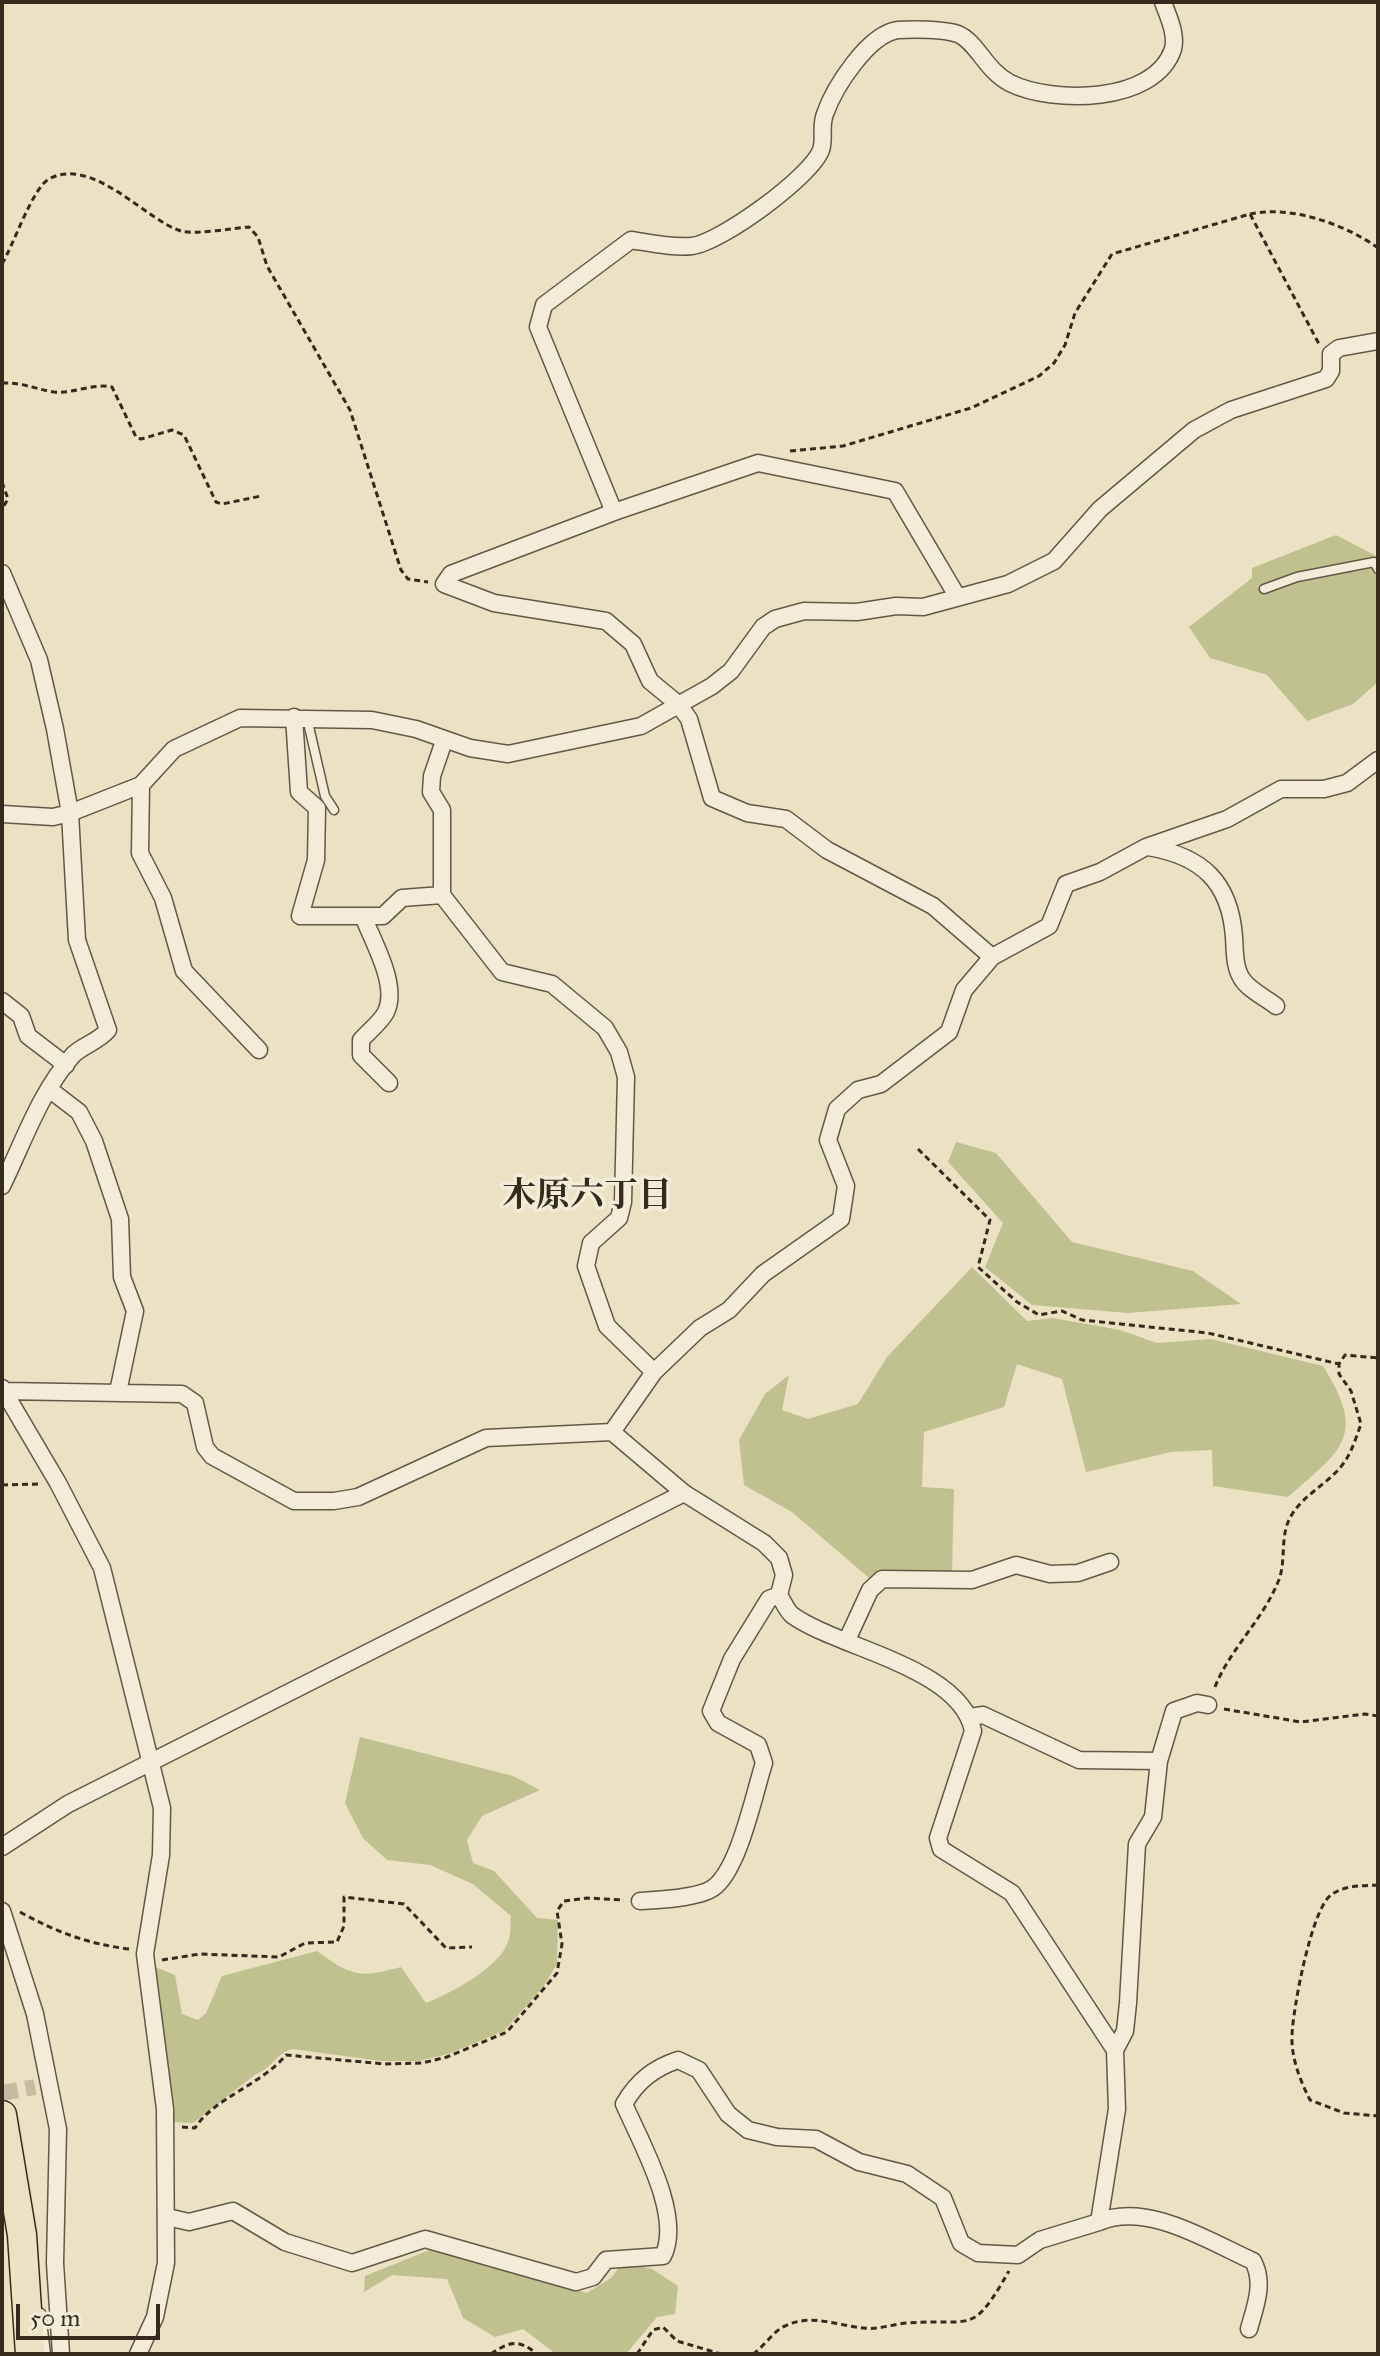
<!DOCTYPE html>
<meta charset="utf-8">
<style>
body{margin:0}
#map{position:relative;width:1380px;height:2356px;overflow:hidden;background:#ebe1c3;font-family:"IM FELL Great Primer",serif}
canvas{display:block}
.frame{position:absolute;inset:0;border:4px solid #362a1d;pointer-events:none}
.scale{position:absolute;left:16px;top:2304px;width:144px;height:36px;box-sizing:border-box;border:4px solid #362a1d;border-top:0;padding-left:10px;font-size:24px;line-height:28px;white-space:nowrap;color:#362a1d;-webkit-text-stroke:6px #f2ecd8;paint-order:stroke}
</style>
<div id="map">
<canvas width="1380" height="2356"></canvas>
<div class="frame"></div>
<div class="scale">50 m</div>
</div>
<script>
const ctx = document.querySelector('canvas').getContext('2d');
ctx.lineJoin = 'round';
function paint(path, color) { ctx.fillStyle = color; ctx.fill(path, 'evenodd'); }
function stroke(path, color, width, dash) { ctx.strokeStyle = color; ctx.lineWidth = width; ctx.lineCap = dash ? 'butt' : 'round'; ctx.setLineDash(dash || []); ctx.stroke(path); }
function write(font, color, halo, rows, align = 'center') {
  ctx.font = font + ' "IM FELL Great Primer","Noto Serif JP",serif'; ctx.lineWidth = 7; ctx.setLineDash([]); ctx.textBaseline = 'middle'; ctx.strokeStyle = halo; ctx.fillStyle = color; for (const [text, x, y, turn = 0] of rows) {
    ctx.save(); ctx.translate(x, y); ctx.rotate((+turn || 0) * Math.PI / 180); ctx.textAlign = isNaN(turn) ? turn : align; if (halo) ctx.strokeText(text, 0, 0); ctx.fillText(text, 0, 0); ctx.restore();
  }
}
paint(new Path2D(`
 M1336,535L1378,557V682L1353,704L1307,721L1267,675L1210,658L1189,627L1252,578V568Z
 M956,1142L996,1153L1072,1242L1193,1271L1241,1304L1128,1313L1032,1305L985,1267L1003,1223L948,1162Z
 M972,1267L1027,1321L1053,1318L1120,1330L1157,1343L1211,1339L1323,1366C1367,1436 1343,1449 1288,1497L1213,1486L1212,1450L1171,1452L1086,1472L1062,1379L1017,1364L1004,1407L924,1432L922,1487L954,1489L952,1573L868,1577L792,1512L744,1485L739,1440L765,1394L789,1375L782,1410L808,1419L858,1404L887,1357Z
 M360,1737L513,1776L540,1790L482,1816L467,1840L473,1863L494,1871L537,1918L558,1920L557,1964L543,1987L504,2031L448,2054L418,2061H382L292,2049C276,2054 271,2069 256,2074L193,2123L174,2122L155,1967L175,1975L182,2014L198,2020L206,2013L222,1976L317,1951C352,1977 360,1978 401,1967L426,2003C450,1994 499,1968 508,1942C511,1935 510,1924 511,1916L473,1884L430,1865L387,1860L363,1838L345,1803Z
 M432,2249L587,2293L611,2278L624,2262L652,2269L678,2286L675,2314L657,2317L626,2354H556L523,2329L495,2337L463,2318L447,2279L392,2275L364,2292L365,2276Z`), '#bfc18f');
stroke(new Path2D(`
 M2,2093L35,2087`), '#c7bca2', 16, [16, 8]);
const service = new Path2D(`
 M1264,589L1297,577L1374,562L1378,569
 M307,718L325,796L334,810
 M41,2313L46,2354`);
const minor = new Path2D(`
 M614,512L538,327L544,305L631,240C650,243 673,248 692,246C720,243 811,177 821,150C825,139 820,126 825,114C834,88 868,34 898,30C913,29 944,29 958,34C977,42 986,71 1010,83C1052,104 1155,104 1173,49C1177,34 1168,16 1163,2
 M2,573L39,660L55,729L70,813L77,940L108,1030C98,1042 83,1045 73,1055C40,1092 23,1143 2,1186
 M957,596L895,491L758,463L614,512L451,574L444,584L494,603L606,621L633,644L650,681L678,704L689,719L712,798L747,813L786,819L827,850L933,906L992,957
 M294,717L299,792L317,808L316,860L300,916H383L402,898L442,895
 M444,741L432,776L431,792L442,810V895L502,972L552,984L605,1028L619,1052L626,1077L623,1202L619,1218L591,1243L586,1266L607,1326L654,1372
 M141,785L140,853L163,898L184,971L259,1050
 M2,814L53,817L70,813L141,785L174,749L240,718L372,720L416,729L470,748L508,754L641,726L712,686L731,671L763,627L775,619L804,611L857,612L896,606L923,607L1008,584L1054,561L1100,509L1194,430L1231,410L1326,379L1331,371V354L1339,348L1378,341
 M1148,847C1202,856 1230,882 1234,937C1235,950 1234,967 1242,979C1249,990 1266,998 1276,1006
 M363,916C372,940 399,985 386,1012C381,1022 368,1032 361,1040V1055L389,1083
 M2,1001L21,1016L28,1036L66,1065
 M49,1089L79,1112L94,1141L120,1219L122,1277L135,1311L118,1392
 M2,1388L58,1483L102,1568L162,1808L161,1855L145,1954L165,2109L166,2263L155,2317L138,2354
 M4,1391L182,1394L195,1403L205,1447L212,1456L294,1501H334L358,1497L486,1438L612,1432L684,1493L764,1543L779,1558L784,1575L779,1595C783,1601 787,1611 792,1615C837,1648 961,1667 973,1731L938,1838L941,1849L1012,1893L1115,2050
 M612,1432L654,1372L700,1328L729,1310L763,1274L841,1219L846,1186L828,1140L837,1109L858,1090L881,1084L949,1032L964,990L992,957L1049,926L1066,884L1100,872L1146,847L1227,819L1281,789H1324L1347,783L1378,760
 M847,1640L870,1590L882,1579L972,1580L1016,1565L1050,1574L1078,1573L1110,1562
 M970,1717L983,1715L1079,1760L1159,1761
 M2,1847L68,1804L684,1493
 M640,1901C658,1900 699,1898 713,1888C739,1870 754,1794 764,1763L758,1745L718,1723L711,1711L732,1659L769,1599L779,1595
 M2,1911L35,2014L58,2129L55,2263L61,2354
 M167,2217L189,2222L233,2211L285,2242L352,2263L425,2239L576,2282L593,2277L606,2260L663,2256C683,2216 641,2143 624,2104C637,2081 654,2068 678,2060L699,2070L728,2114L748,2130L777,2137L816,2139L859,2162L907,2174L943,2198L961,2243L978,2253L1018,2255L1040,2240L1099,2222L1117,2109L1115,2050L1125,2031L1128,2003L1137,1844L1153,1817L1159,1761L1174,1711L1197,1703L1208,1705
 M1099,2222C1147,2201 1210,2242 1253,2261C1265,2283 1255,2307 1249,2329`);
const motorway = new Path2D(`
 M2,2115L22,2235L30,2354`);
stroke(service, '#635846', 11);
stroke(minor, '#635846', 19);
stroke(motorway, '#362a1d', 31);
stroke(new Path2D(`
 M1250,214C1290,205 1345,224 1378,248
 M2,264C13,246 33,187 49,179C92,155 147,221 181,231C196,235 233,228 249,227L258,237L267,266L350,410L401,570L408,579L428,582
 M2,383C21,382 35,389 54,392C73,394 92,383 112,387L136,437L141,439L172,430L184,435L216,502L222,504L261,496
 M790,451L843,446L971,408L1039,376L1054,363L1065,345L1075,313L1112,254L1250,214L1319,344
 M2,482L8,499L2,509
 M918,1149L990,1220L978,1267L1017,1302L1039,1315L1062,1311L1082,1320L1208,1333L1339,1364
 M2,1485L38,1484
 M1215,1687C1230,1649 1262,1621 1278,1582C1287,1562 1279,1536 1291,1516C1304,1493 1334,1481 1347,1458C1353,1448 1357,1435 1361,1424L1351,1391L1339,1374V1364L1345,1355L1378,1358
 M1224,1709L1301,1722L1365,1714L1378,1716
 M1378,1885C1362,1886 1344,1885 1331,1895C1311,1910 1293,2009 1292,2035C1291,2058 1300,2080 1310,2100L1344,2113L1378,2116
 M20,1912C56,1932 88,1944 129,1949
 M162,1960L200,1954L279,1957L305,1943L337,1942L344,1926V1897L404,1904L446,1948L472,1947
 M182,2127L195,2128C214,2098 261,2085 286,2055L385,2064L422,2063L447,2057L507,2032L557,1973L562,1944L557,1911L564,1901L587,1898L624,1900
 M491,2354C510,2341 519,2339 537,2354
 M637,2354L653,2330L663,2327L677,2341L721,2354
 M753,2354C764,2347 773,2331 785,2326C811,2313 838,2326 864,2328C878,2330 893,2324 907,2323C974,2318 971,2337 1009,2271`), '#362a1d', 3, [6, 4]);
stroke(service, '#f2ecd8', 8);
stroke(minor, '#f2ecd8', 16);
stroke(motorway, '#ebe1c3', 28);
write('bold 34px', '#362a1d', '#f2ecd8', [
 ["木原六丁目",587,1198]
]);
</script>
